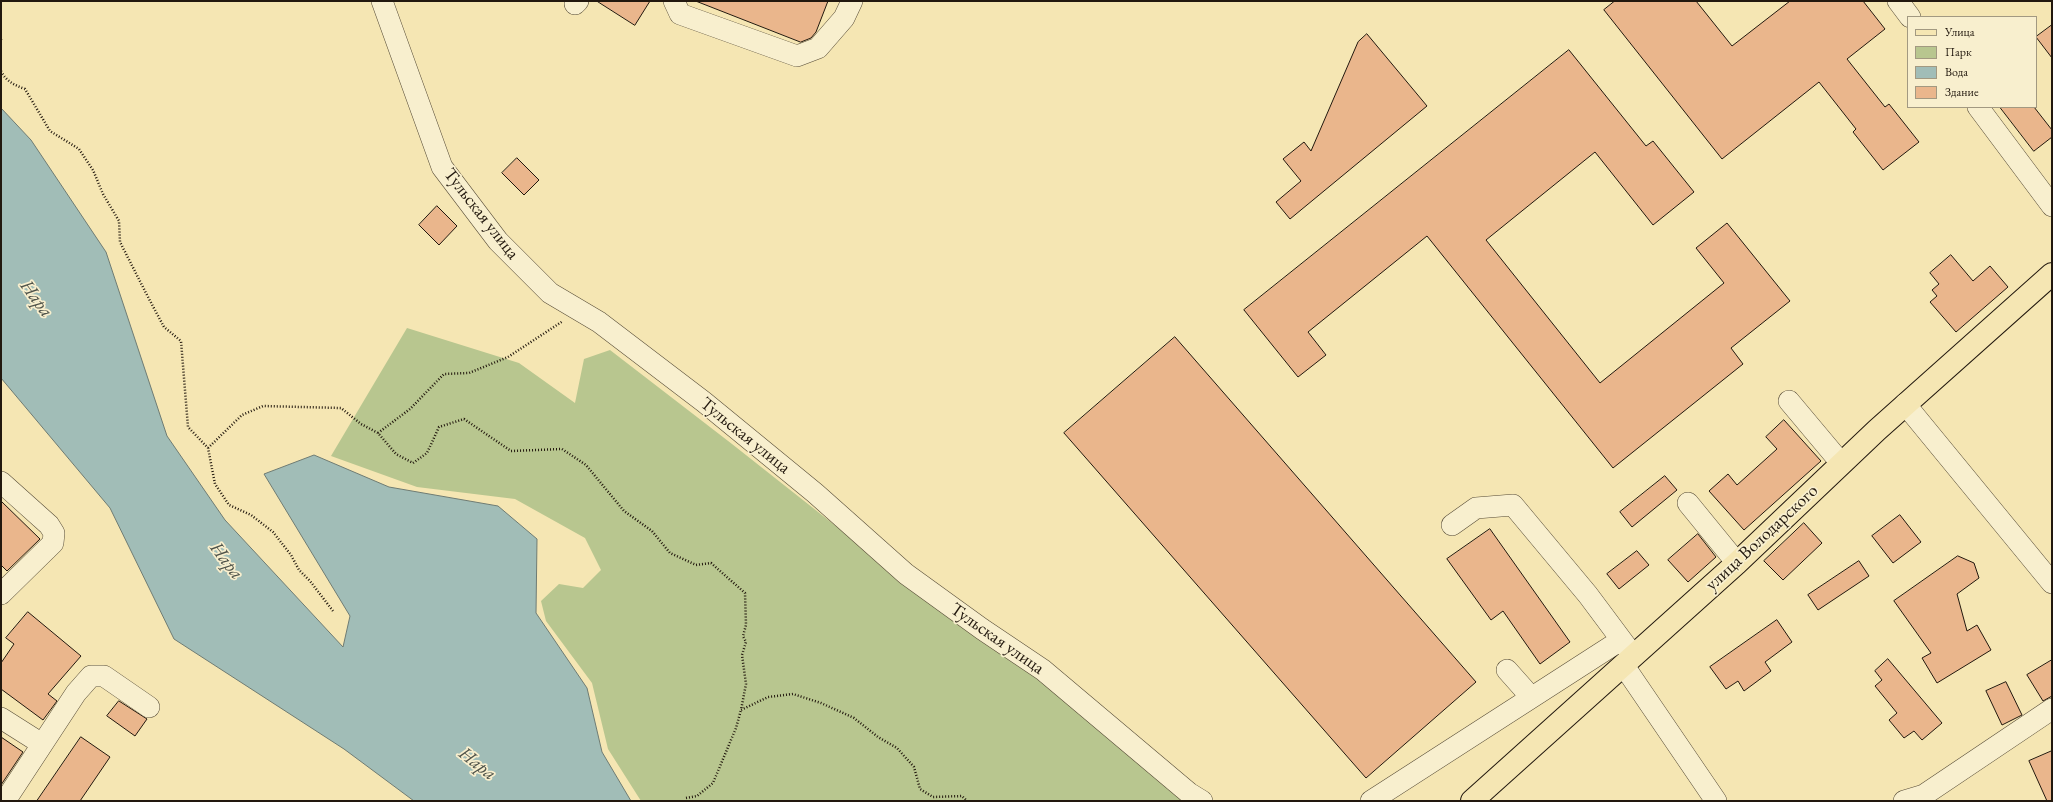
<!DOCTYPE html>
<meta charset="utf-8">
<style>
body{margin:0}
#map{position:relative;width:2053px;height:802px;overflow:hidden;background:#f5e6b3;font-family:"EB Garamond",serif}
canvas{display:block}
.frame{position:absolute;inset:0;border:2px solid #22180e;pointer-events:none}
.legend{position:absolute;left:1907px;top:16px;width:130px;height:92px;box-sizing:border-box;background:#f8efce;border:1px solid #a29981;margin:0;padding:5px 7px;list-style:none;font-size:12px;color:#22180e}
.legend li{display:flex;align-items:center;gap:8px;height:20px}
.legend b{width:20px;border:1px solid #a29981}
</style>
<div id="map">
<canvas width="2053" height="802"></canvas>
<div class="frame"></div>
<ul class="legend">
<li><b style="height:5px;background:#f5e6b3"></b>Улица</li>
<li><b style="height:11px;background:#b8c68f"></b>Парк</li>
<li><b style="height:11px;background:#a1bdb7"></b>Вода</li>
<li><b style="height:11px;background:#eab68c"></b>Здание</li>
</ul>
</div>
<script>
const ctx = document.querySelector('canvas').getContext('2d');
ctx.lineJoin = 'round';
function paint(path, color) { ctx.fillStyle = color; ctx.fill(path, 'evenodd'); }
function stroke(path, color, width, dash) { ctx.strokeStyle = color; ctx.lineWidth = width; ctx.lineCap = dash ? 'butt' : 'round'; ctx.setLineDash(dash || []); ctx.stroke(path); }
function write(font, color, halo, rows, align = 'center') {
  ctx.font = font + ' "EB Garamond",serif'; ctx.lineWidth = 3.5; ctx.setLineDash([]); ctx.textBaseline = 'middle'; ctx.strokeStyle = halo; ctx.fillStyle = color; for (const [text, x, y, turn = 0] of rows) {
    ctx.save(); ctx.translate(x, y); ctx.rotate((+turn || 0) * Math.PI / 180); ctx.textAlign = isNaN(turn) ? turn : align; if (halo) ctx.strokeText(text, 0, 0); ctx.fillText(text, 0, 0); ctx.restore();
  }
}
paint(new Path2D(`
 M407,328L519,363L575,403L584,359L610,350L732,444L970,632L1058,689L1183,801H641L608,749L592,683L546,621L541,601L559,584L583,588L601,570L585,538L515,499L417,487L331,456Z`), '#b8c68f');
const water = new Path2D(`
 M1,108L31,140L106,252L167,436L225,520L343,647L350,616L264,474L314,455L389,487L498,506L537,539L536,613L587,688L602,752L631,801H414L344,749L174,639L110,508L1,378Z`);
paint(water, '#a1bdb7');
stroke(water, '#6e7b73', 1);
const building = new Path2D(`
 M597,1H650L635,25Z
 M696,1H828L816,32L811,38L801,42Z
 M1615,1H1696L1732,46L1790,1H1863L1885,29L1847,59L1885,107L1889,104L1919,142L1883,170L1853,132L1856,129L1819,82L1722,159L1604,10Z
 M2052,25V58L2036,37Z
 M1367,34L1427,106L1290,219L1276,202L1301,181L1283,159L1304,142L1311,151L1358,42Z
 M1569,50L1646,146L1653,141L1694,192L1653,225L1595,152L1486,240L1600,383L1724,283L1696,248L1727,223L1790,301L1731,348L1743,364L1613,468L1427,236L1308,332L1326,355L1298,377L1244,310Z
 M2000,107H2034L2052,130V137L2034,151Z
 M517,158L539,180L524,195L502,173Z
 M437,206L457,226L439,245L419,225Z
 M1951,255L1973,281L1990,266L2008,287L1956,332L1930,302L1937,296L1932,290L1939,284L1930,273Z
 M1175,337L1476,682L1366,778L1064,433Z
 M1784,420L1821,461L1744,530L1709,491L1728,474L1737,485L1777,449L1766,437Z
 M1665,476L1677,490L1632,527L1620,512Z
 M1,501L40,539L7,571L1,565Z
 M1900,515L1921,542L1893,563L1872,536Z
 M1804,523L1822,543L1783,580L1764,561Z
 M1490,529L1570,642L1540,664L1503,611L1491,620L1447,559Z
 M1698,534L1716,557L1688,582L1668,560Z
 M1637,551L1649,565L1619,589L1607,574Z
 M1958,556L1974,563L1979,578L1957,594L1967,631L1977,625L1991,650L1937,683L1922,658L1931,653L1894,601Z
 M1859,561L1869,576L1818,610L1808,595Z
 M28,612L81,656L48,694L57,701L43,720L1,689V663L14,644L6,638Z
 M1777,620L1792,642L1765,662L1771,671L1744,691L1738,681L1726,689L1710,667Z
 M1888,659L1942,723L1922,740L1914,731L1904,738L1889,720L1897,713L1875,686L1882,680L1875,671Z
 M2052,660V696L2043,701L2027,675Z
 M2006,682L2022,715L2002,725L1986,691Z
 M119,701L147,719L135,736L107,716Z
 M1,737L23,752L1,785Z
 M81,737L110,757L80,801H37Z
 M2052,751V801H2047L2029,761Z`);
paint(building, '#eab68c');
stroke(building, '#22180e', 1);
const minor = new Path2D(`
 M382,1L442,167L498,241L550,293L599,322L704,402L815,493L906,574L982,629L1043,670L1189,793L1202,801
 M674,1L680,14L797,56L818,48L844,18L852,1
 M1898,1L1910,17
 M575,4L578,1
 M1978,107L2052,206
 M1789,401L1841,463
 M1905,404L2052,583
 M1,482L49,525L54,533L53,543L1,594
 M1688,503L1737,563
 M1452,525L1476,508L1513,505L1588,595L1629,650
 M1624,666L1716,801
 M1507,670L1531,697
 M1,718L42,744
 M5,801L76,693L91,676H104L149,707
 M1371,801L1621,640
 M1904,801L1924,795L2052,709`);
const major = new Path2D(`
 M1472,801L1737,563L1877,430L2052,274`);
stroke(minor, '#574c37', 22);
stroke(major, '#22180e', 24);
stroke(new Path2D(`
 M1,39V41
 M1,71C6,81 14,85 25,89L50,131L79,149L93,170L103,194L119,221L120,242L148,297L164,327L181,341L188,427L208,448L215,484L229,505L251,515L273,532L291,555L299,570L310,581L333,611
 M378,433L410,409L444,374L469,373L508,357L563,321
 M208,448L242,415L263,406L341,408L361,424L378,433L396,454L413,463L427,453L439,427L464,419L511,451L562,449L586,465L624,511L652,531L670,553L696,565L711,563L745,593L746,625L743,636L746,642L742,655L746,684L741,710L768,697L793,694L821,703L854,718L878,737L897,748L914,767L920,789L933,797L962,796L967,801
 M686,798L697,796L713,783L736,728L741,710`), '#22180e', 2.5, [1, 2]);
stroke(minor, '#f8efce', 21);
stroke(major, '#f5e6b3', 22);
write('18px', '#22180e', '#f8efce', [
 ["Тульская улица",481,214,52],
 ["Тульская улица",745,436,39],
 ["улица Володарского",1762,538,-43],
 ["Тульская улица",997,639,35]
]);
write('italic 19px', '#4e5249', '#f8efce', [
 ["Нара",36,299,54],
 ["Нара",226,561,53],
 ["Нара",477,764,38]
]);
</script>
